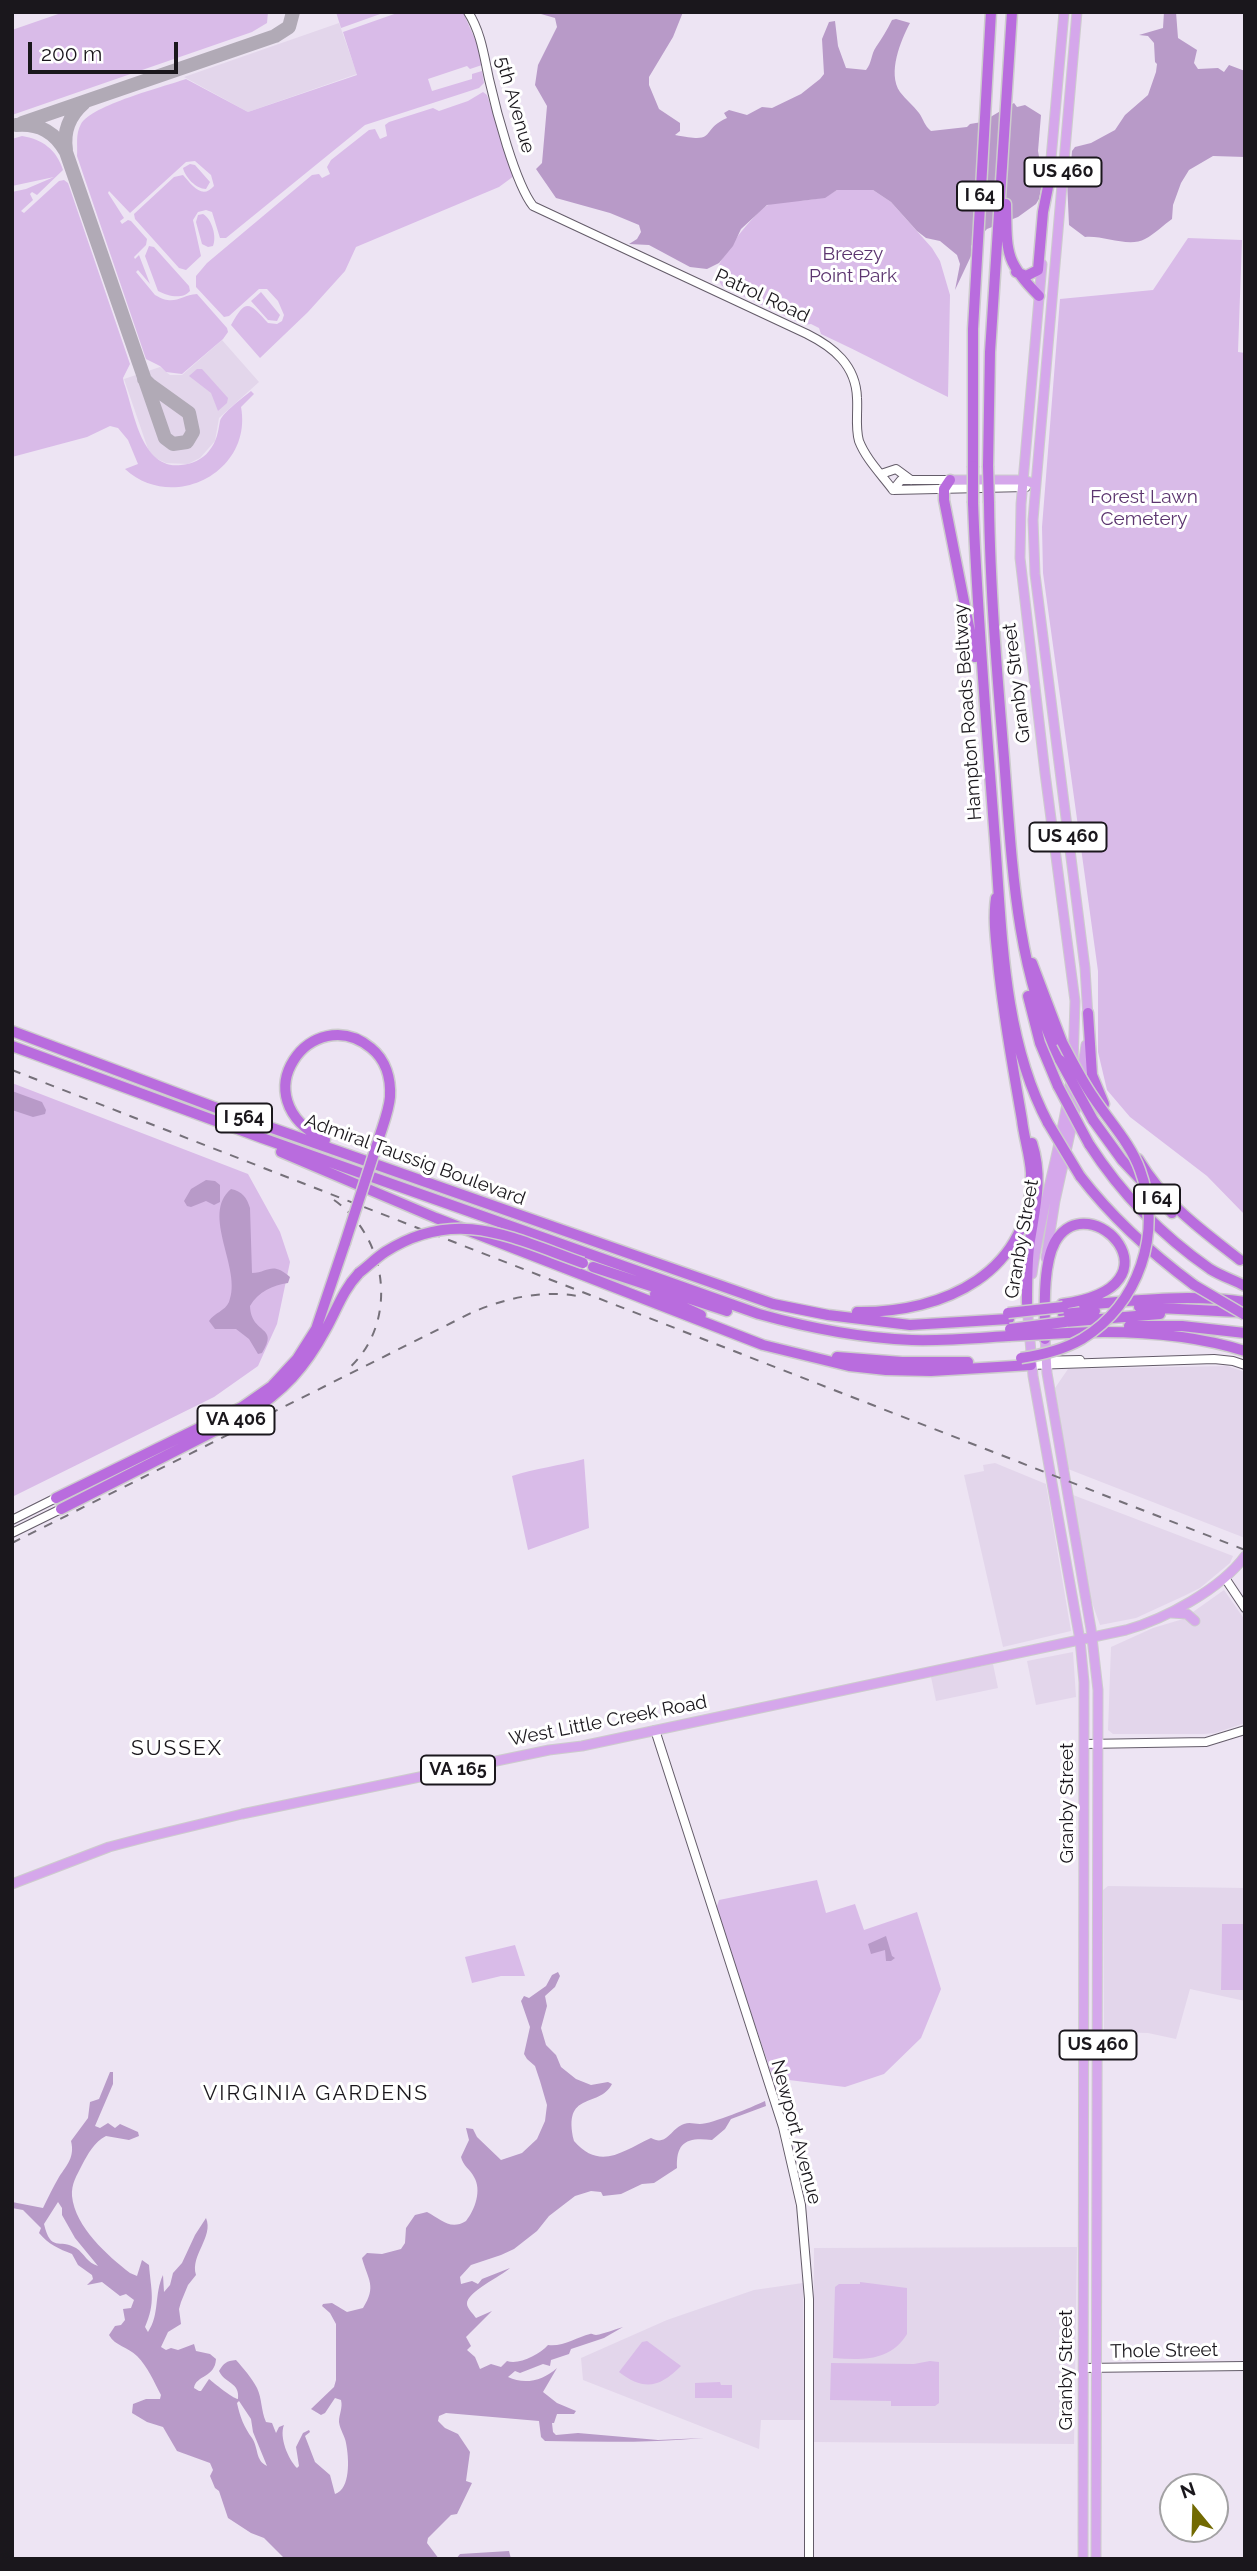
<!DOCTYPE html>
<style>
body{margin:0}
#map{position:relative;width:1257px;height:2571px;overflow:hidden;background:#ede4f3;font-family:Raleway,sans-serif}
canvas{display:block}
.frame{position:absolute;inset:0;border:14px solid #1a171c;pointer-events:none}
.north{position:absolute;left:1159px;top:2473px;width:70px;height:70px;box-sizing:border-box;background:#fff;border:2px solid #a3a2a4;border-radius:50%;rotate:341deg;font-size:19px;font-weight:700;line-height:28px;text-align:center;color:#1a171c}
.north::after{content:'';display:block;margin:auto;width:24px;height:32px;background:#726a02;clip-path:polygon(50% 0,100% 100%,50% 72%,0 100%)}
.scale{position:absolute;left:28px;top:42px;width:150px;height:32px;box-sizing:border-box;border:4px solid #1a171c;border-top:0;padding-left:9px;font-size:21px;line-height:24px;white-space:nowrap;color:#1a171c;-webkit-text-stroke:5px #fff;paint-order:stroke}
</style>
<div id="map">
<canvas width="1257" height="2571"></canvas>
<div class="frame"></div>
<div class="north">N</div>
<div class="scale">200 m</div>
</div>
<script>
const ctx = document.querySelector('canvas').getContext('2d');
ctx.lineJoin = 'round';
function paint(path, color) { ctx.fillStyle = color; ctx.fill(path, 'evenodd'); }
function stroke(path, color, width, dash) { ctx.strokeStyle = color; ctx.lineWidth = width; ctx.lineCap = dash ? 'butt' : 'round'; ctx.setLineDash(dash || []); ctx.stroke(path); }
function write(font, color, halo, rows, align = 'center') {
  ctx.font = font + ' Raleway,sans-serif'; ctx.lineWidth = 6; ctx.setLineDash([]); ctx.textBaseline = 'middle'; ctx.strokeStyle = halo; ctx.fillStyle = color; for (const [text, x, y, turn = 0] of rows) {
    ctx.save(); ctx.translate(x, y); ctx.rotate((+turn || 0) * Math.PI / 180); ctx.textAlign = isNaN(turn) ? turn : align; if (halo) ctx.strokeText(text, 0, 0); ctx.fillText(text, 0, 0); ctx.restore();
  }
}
paint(new Path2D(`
 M339,23L357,74L248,112L184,77Z
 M222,340L259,382L219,418L215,441L200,458L188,464L166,463L155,458L148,449L124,379L160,367L170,375H182Z
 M1227,1366L1245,1372V1538L1068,1469L1055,1388L1068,1369Z
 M995,1463L1046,1484L1071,1631L1003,1647L964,1475L984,1471L983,1465Z
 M1073,1495L1233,1556L1230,1563L1200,1588L1186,1595L1136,1618L1100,1625L1091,1600Z
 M1224,1590L1245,1620V1723L1215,1733L1204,1734H1113L1108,1730L1111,1647L1153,1628L1183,1619Z
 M1073,1652L1076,1697L1036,1705L1027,1661Z
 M993,1664L998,1688L936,1701L931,1677Z
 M1108,1886L1245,1888V2001L1190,1989L1176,2039L1148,2033L1104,2032L1103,1890Z
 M1077,2247L1074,2444L813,2442L814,2248Z
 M803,2283L804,2420H761L759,2449L583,2380L581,2358L667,2320L754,2290Z`), '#e3d6eb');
paint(new Path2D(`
 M64,12H268L267,23L252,32L12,115V30Z
 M336,12H383V13L341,28Z
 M400,12H463L478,46L482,65L470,69L467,66L428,79L432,91L472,79V74L482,71L484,83L479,88L365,125L226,238H220L212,212L206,210L198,212L193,220L201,256L186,270L179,268L135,219L134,214L174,177L183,175C192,185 202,200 214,186L211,175L195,161L186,162L130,213L109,191L108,193L124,218L120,221L122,224L128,220L131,221L147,239L146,245L134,257L135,259L139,255L150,284L138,270L136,272L155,295C175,307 180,295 197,294L227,328L228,332L223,339L182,374L166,372L160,366L146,359L77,156C78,145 75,135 81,124C92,105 163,87 186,79L248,112L357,75L343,32Z
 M483,92L487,95L514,176L499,187L356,247L345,271L308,312L260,358L231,325C246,298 249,302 268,323L277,324L282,321L284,315L278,301L267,289H259L229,316L224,317L196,287V276L207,263L312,175L319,174L322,178L330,174L327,167L331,160L369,130L375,129L380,139L387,136L385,125L389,122L433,108L439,111L468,101Z
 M22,136C42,139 57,150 63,170L37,195L32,192L30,194L33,200L21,211L24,213L59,181L64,180L68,183L130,364L123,378L124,383C134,411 141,470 181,465C192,464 202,460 209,451C217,441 218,432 220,421C222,413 244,397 251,391L254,394L241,407C253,472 173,513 125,469L138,464L128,440L118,428L110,426L87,437L12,457V192L26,189L54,177L12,186V139Z
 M190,164L195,165L210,182L206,189C196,189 185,177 183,168Z
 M837,190H873L891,202L932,248L940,261L950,295L948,397C906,377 865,354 821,334L819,328L811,324L804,325L722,286C718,280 716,273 719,266C722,254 758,208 770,204C794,197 812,206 837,190Z
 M203,214C212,219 217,237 213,246L208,247L202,244L196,222L198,215Z
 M1188,238L1242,240L1238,352L1245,353V1215L1207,1176L1130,1117L1107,1090L1098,1052V971L1043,573L1042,527L1060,299L1153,290Z
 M149,246L154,247L189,286L190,291C182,300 168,296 158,291L145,256Z
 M261,292L280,315L277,321L268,320L251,301Z
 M197,369H202L228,398L227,403L218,411L211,393L189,376Z
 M12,1083L248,1174L280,1232L290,1262L277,1324L258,1366L214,1397L12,1497Z
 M584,1459L589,1528L528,1550L512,1476C536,1468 559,1466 584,1459Z
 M817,1880L826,1913L855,1904L864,1930L917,1912L941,1989L921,2038L884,2074L845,2087L773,2078L716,1909L719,1900Z
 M1222,1924H1245V1990H1221Z
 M515,1945L525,1976H501L472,1983L465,1957Z
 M860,2282L907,2288V2334C890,2362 861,2360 833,2358L835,2287L839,2284H860Z
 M647,2341L681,2366C659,2388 644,2391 619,2372L642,2342Z
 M930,2361L939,2362V2403L935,2406H891V2401L830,2400L831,2363L914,2364Z
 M720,2382L721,2385H732V2398H695V2383Z`), '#d9bbe8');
paint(new Path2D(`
 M534,12H683L673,37L649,77V85L659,109L680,123V131L675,135C720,144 698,131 727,118L724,113L729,110L747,115L762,107L772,108L801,94L820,79L824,74L822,39L829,22L835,21L838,46L846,68L866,70C872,63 871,54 876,47C882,38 887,30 892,20L896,19L910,23C901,40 887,73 900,92C906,100 913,105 919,113C924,120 924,125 931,131L967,127L970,124L982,122L1014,103L1017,107L1025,105L1041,115L1038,151L1043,179L1039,199L1036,204L1018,217L987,229L971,246V256L955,290L960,264L957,255L940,241L926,238L917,231L891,202L873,190H837L825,198L767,205L741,229L733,246L719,263L707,269L690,267L649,245L629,244L637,239L641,232L639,225L610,213L556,198L536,169L542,163L547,106L535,85L538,65L557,27L555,18Z
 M1164,12H1176L1178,38L1197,50L1194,63L1198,69L1218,68L1224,72L1229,65L1245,71V157L1213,156L1189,170L1181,183L1173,205L1172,219C1163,225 1155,234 1145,239C1129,248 1103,235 1085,237L1069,225L1067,180L1070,178L1072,151L1075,147L1091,143L1115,130L1125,115L1148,95L1156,72L1157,64L1155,62L1154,43L1148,36L1139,35L1163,28Z
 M12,1091L42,1102L46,1110L45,1114L33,1117L12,1110Z
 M206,1180L215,1181L220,1185V1202L214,1205L206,1201L191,1207L187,1206L184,1201L191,1189Z
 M231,1189C242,1191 247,1198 250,1208L252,1273C269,1272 272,1261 290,1277L288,1283C273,1285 258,1292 250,1306C251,1335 280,1325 262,1353L258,1354L249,1339L236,1329H215L209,1321C214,1313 225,1311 229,1302C243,1269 200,1215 231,1189Z
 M886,1936L892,1956L895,1958L891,1961H886L885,1950L871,1954L868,1944Z
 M558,1972L560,1976L555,1987L545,1996L547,2006L541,2028L546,2045L556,2055L561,2067L576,2079L591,2085L608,2082L612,2084C599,2109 562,2090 574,2141C600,2171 623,2151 651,2138C667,2147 671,2128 684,2124C690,2122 694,2124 700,2124C712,2124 752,2107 765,2101L766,2106L731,2119L725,2129L712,2140C687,2137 676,2142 677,2168L654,2183L642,2184L621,2194L603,2196L601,2192L591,2191L575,2196L549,2216L537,2231L514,2249L501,2255L471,2265L460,2277L461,2284L472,2281L478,2284L482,2279L510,2268C502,2276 466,2292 467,2304C467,2308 474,2315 476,2318L492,2311L466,2337L471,2346L467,2350L475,2357L480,2369L491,2364L501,2367L507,2361C519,2365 539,2355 548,2345C563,2347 577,2337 590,2334C592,2333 594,2335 596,2335C604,2334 615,2329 623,2327L604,2338L571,2349L569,2354L551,2360L550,2366L543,2364L520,2373L515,2371L508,2377C524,2385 543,2381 557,2368L543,2392L557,2403L576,2411L574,2414H557L554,2423H552L553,2432L556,2435L578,2433L658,2440L704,2438C651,2443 598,2442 545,2441L541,2437L539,2421L446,2413L439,2416L438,2421L445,2428L458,2434L470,2452L466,2481L472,2483L457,2514L451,2515L428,2538L427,2543L439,2559H285L264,2538L251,2533L228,2518L219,2491L215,2488L210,2476L213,2470L210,2463L177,2451L163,2427L147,2422L132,2413L133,2404L146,2399H160L161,2395C154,2382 148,2367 137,2356C128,2347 115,2346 109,2335L115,2326L121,2325L125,2320L123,2309L131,2308L134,2300L126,2294L120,2296L102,2282L87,2285L93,2279L92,2275L78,2265L72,2254C59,2249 48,2244 39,2233L41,2228L23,2210L12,2208V2202L43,2208C48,2198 53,2187 59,2177C67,2165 75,2157 71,2141L88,2118L90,2102L99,2099L110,2072H113V2084L95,2126L100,2128L108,2123L115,2128L120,2124L138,2132L139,2136L129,2140L106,2136C94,2142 88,2154 82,2165C77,2175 71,2184 72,2196C75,2227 108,2256 130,2273L137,2276L142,2260L149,2265C151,2291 156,2302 145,2327L148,2332C160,2314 154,2294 163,2275L164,2292L170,2285L173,2273L182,2263L195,2235L206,2218C214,2237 190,2255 196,2275L188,2285L181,2302L179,2309L181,2324L168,2332L161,2347L166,2350L171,2348L178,2350L194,2344L196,2351L210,2354L216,2359C215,2378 196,2375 194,2388L199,2391H201L209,2379C214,2383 232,2398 238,2399C240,2382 225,2384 219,2371C224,2363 226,2361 236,2360C244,2369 251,2377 257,2388C262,2398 261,2411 266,2422L272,2423L276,2433L279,2427L284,2425C279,2437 288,2459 297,2468L299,2466L296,2447L303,2433L309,2430L310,2432L305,2436L315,2462L330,2475L335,2494C351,2489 349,2458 346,2443C345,2436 340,2430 339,2422C339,2414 343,2408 341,2400L335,2398L325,2413L321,2415L311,2409L334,2387L336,2380V2324L330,2313L322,2306L323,2304L332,2303L347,2312L363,2308C377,2286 368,2280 362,2258L367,2253L382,2254L401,2249L405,2243L406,2228L415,2215L427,2212C441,2219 450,2231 466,2221C475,2210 482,2190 474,2177C470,2169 463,2166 461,2157L469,2140L466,2128L473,2129L477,2137L501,2160L522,2153L537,2139L545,2121L547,2105L540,2081L535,2066L527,2059L524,2054L530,2027L521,2001L524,1996L529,1998L546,1986L552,1975ZM58,2202L62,2208V2215L75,2238L98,2266C87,2263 85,2254 76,2248C59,2238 51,2253 44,2224ZM239,2401L251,2419L253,2432L267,2466C255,2460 259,2449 252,2438C244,2427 240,2417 237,2403Z
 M509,2551L511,2559H456L460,2554Z`), '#b89ac8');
stroke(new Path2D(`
 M22,123L275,36L289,27L293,12
 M16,125C39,123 55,132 66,152L165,438L173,444L187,442L193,432L189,413L150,385L144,379
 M66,150C63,131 69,116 84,103`), '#b1aab6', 14);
const secondary = new Path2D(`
 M468,12C481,32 484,56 489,79C496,110 515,183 533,206L807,334C833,347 856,365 857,398C858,412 855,427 859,441C866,459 881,474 893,490
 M881,474L896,469L911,480
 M893,490L1026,487
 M893,490L901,480H950
 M1031,1361L1080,1360
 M1031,1365L1214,1359L1233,1361L1245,1365
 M12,1520L56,1498
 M12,1533L61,1509
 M1225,1578L1245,1608
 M655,1730L783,2127L801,2205L809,2299V2559
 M1085,1744L1206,1742L1245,1730
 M1083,2368L1245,2366`);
const primary = new Path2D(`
 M1077,12L1036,484L1033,520L1035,574L1085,968L1088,1017
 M1049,181L1064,12
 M1042,264L1021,504L1020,558L1045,773L1075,1001L1073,1065
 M950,480H1023L1036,484
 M1081,1079L1086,1045
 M1046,1258L1055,1201L1079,1093
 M1032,1274C1041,1208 1062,1145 1071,1079
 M1027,1305L1033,1376L1080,1640L1084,1682L1083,2559
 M1045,1335L1047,1373L1091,1629L1098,1690L1096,2559
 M1171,1613L1187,1614L1195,1621
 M12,1884L109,1847L147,1837L242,1814L549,1750L582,1746L1126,1630C1165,1619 1221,1589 1245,1556`);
const highway = new Path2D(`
 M1006,204C1007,252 1004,261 1039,296
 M1016,272L1026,276L1038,270L1043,212L1050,177
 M973,466V329L991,12
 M988,466L990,352L1012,12
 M950,480L944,489V500L975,657
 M973,503C977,611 986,719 994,827C1002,925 1001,1035 1048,1123
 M989,503C990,588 997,673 1004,758C1012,862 1015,965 1060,1060
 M1032,963L1062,1042
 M1028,996L1040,1043L1058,1086
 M1088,1013L1092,1075L1104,1104
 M12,1031L238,1116L773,1304L828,1315L910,1325L1009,1319
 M12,1046L262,1138L759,1314C809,1328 860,1338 912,1340C945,1341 977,1338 1009,1336
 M1093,1120L1122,1160L1172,1213
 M325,1140C238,1098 313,1000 371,1048C386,1060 391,1079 390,1097C389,1110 383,1125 379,1138
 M1089,1144C1122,1195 1161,1235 1210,1269C1221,1276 1234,1280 1245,1286
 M281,1152L436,1218L763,1345L849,1366L886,1370L931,1371L1031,1365
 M1138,1159C1167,1206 1198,1227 1240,1260
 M1080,1176C1113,1219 1151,1253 1194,1285
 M593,1267L727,1311
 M655,1294L701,1315
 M1027,1303C1027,1285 1027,1266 1029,1247C1034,1211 1044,1180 1032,1143
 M1084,1305C1137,1300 1191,1294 1245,1302
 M1139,1307L1238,1312
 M857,1312C944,1313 1032,1273 1031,1173C1030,1155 1024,1138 1022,1120C1013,1067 1003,1015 998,961C996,940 993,919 996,898
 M1063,1314L1095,1311
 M1065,1322L1160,1314
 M1129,1326H1182L1245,1333
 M1068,1333C1128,1330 1187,1333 1245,1351
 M1045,1339C1045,1313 1042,1266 1055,1242C1089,1182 1189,1287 1062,1304
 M837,1357L902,1362H968
 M56,1498L242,1407L272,1386L297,1359L316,1329L345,1243
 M61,1509L246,1415C284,1391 305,1368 326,1329C337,1309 343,1290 359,1273`);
stroke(secondary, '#645c69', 10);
stroke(primary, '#cdcccd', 11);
stroke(highway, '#cdcccd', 13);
stroke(secondary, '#fff', 8);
stroke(primary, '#d5a7eb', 9);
stroke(highway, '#b96cde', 10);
stroke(new Path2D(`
 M12,1070L1245,1550
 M334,1200C388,1237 400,1324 347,1370
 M12,1543L471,1313C505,1298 541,1290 578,1296`), '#757079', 2, [9, 9]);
const highwayBridge = new Path2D(`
 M973,466V503
 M988,466L989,503
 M1060,1060L1093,1120
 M1058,1086L1089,1144
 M1048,1123L1080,1176
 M345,1243L379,1138
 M359,1273C368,1266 376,1258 385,1252C457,1206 512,1238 583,1263
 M1194,1285L1245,1315
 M1008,1313L1063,1307
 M1010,1329L1065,1322
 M1009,1336L1068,1333
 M1021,1358C1042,1355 1063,1350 1082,1339C1139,1304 1163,1233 1140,1170C1131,1144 1109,1121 1094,1098C1082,1081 1072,1061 1062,1042`);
stroke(highwayBridge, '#cdcccd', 13, []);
stroke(highwayBridge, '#b96cde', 10);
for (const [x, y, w] of [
 [1063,172,77],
 [980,196,46],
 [1068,837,77],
 [244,1118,56],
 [1157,1199,46],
 [236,1420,77],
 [458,1770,74],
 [1098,2045,77]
]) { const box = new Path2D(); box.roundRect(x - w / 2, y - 14.5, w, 29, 5); ctx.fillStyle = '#fff'; ctx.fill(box); stroke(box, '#1a171c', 2); }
write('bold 18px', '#1a171c', null, [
 ["US 460",1063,172],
 ["I 64",980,196],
 ["US 460",1068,837],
 ["I 564",244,1118],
 ["I 64",1157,1199],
 ["VA 406",236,1420],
 ["VA 165",458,1770],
 ["US 460",1098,2045]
]);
write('19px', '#1a171c', '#fff', [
 ["5th Avenue",515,105,74],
 ["Patrol Road",762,296,25],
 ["Granby Street",1017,683,-97],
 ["Hampton Roads Beltway",968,712,-94],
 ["Admiral Taussig Boulevard",415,1160,20],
 ["Granby Street",1022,1239,-80],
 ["West Little Creek Road",608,1721,-11],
 ["Granby Street",1067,1803,-90],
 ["Newport Avenue",796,2132,75],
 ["Thole Street",1164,2351,-1],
 ["Granby Street",1066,2370,-90]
]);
write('19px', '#5c356f', '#fff', [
 ["Breezy",853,254],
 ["Point Park",853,276],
 ["Forest Lawn",1144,497],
 ["Cemetery",1144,519]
]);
ctx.letterSpacing = '2px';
write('21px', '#1a171c', '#fff', [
 ["SUSSEX",177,1749],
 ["VIRGINIA GARDENS",316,2094]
]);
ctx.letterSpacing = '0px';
</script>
